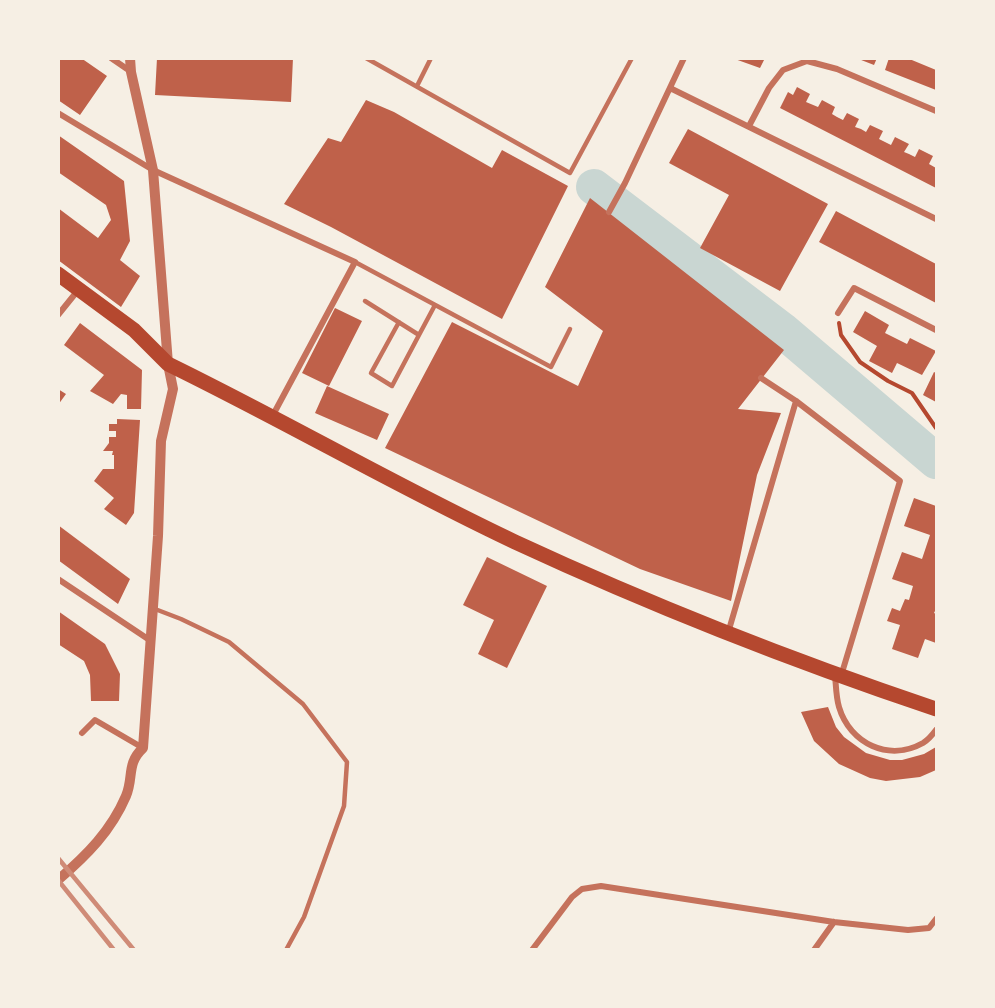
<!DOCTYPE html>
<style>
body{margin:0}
#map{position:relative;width:995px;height:1008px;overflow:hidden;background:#f6efe4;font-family:"Archivo Narrow",sans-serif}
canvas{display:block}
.frame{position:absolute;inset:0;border:60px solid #f6efe4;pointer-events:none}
</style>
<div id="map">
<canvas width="995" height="1008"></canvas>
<div class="frame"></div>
</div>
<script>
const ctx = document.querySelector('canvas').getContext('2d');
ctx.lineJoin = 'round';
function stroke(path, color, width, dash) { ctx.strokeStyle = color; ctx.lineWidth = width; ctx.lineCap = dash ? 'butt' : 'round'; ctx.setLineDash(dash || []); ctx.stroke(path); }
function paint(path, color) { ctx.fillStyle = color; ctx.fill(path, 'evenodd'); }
stroke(new Path2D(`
 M594,187L782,330L936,461`), '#c9d6d2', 36);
paint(new Path2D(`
 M58,58H81L107,76L80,115L58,100Z
 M157,58H293L291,102L155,95Z
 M732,58H765L760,68Z
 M856,58H877L874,65Z
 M889,58H907L936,70V90L885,70Z
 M797,87L810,94L806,102L818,107L822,100L835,107L832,114L837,117L843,120L847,113L859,119L855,127L861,129L866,132L870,125L883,131L879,139L891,145L895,137L909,144L904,152L909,154L915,157L919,149L933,156L929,164L936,168V188L780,108L788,92L793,95Z
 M366,100L394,112L492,168L502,150L568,186L502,319L331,227L284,204L328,138L341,142Z
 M688,129L828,204L780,291L700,248L729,195L669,163Z
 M58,135L124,181L130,241L120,260L140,276L121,307L58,260V208L98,238L111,220L106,205L58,172Z
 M590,198L784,350L738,409L781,413L757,475L731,601L640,569L385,448L452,322L578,386L603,331L545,287Z
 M836,211L936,264V303L819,242Z
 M335,308L362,321L329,386L302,373Z
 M865,311L889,325L885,333L907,344L910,338L936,351L922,375L897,363L892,373L869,361L877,346L853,332Z
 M80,323L142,370L141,409H127V395L121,394L113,404L90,391L104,375L64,345Z
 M934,372L936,373V402L923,395Z
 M327,386L389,414L377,440L315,413Z
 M58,389L66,394L58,405Z
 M117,419L140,420L134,513L126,525L104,509L114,498L94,481L103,469H114V455H112L113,451H103L109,443V437H116V431H109V424H117Z
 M914,498L936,506V609L934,613L936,614V643L925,639L918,658L892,649L900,625L887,621L892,608L900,611L905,599L909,600L913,586L892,579L902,552L922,559L930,535L904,526Z
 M58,525L130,579L118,604L58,560Z
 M487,557L547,586L507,668L478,654L494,620L463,605Z
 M58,611L105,644L120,674L119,701H91L90,675L84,661L58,644Z
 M828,707L836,727L844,737L866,753L890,760H902L924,754L936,747V770L920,777L886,781L870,778L839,764L814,741L801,712Z`), '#bf614a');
stroke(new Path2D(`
 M839,323L841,335L860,362L888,381L912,393L936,428`), '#b5482f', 4);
stroke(new Path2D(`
 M366,58L570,173L632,58
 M417,86L431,58
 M355,262L551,367L570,329
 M365,301L419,335L435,305
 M399,322L371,373L392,386L419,335
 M155,609L181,619L229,642L303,704L347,762L344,806L304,917L286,950`), '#c5725c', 4.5);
stroke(new Path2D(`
 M111,58L130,71
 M670,88L936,219
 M58,113L153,170L355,262L273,415
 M749,126L769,88L783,70L807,61L837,69L936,111
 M609,212L625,183L684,58
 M838,313L854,288L936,330
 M58,315L79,289
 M761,378L796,401L900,481L841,676
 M58,579L151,641
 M728,633L796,401
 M835,675C836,685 836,697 839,707C850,744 889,762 923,743C928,740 933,734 936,730
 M82,733L95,720L143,748
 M532,950L572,897L582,889L601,886L834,922L908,930L929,928L936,919
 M814,950L834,922`), '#c5725c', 6);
stroke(new Path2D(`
 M58,880C87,855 111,831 126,796C134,777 126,764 143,748L158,536L161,441L173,389L168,364L153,170L131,72L130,58`), '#c5725c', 10);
stroke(new Path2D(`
 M58,274L134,330L168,364C285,421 398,487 515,542C653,606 793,661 936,709`), '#b5482f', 15);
stroke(new Path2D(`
 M58,858L134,950
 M58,880L114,950`), '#cf8b77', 4.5);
</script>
